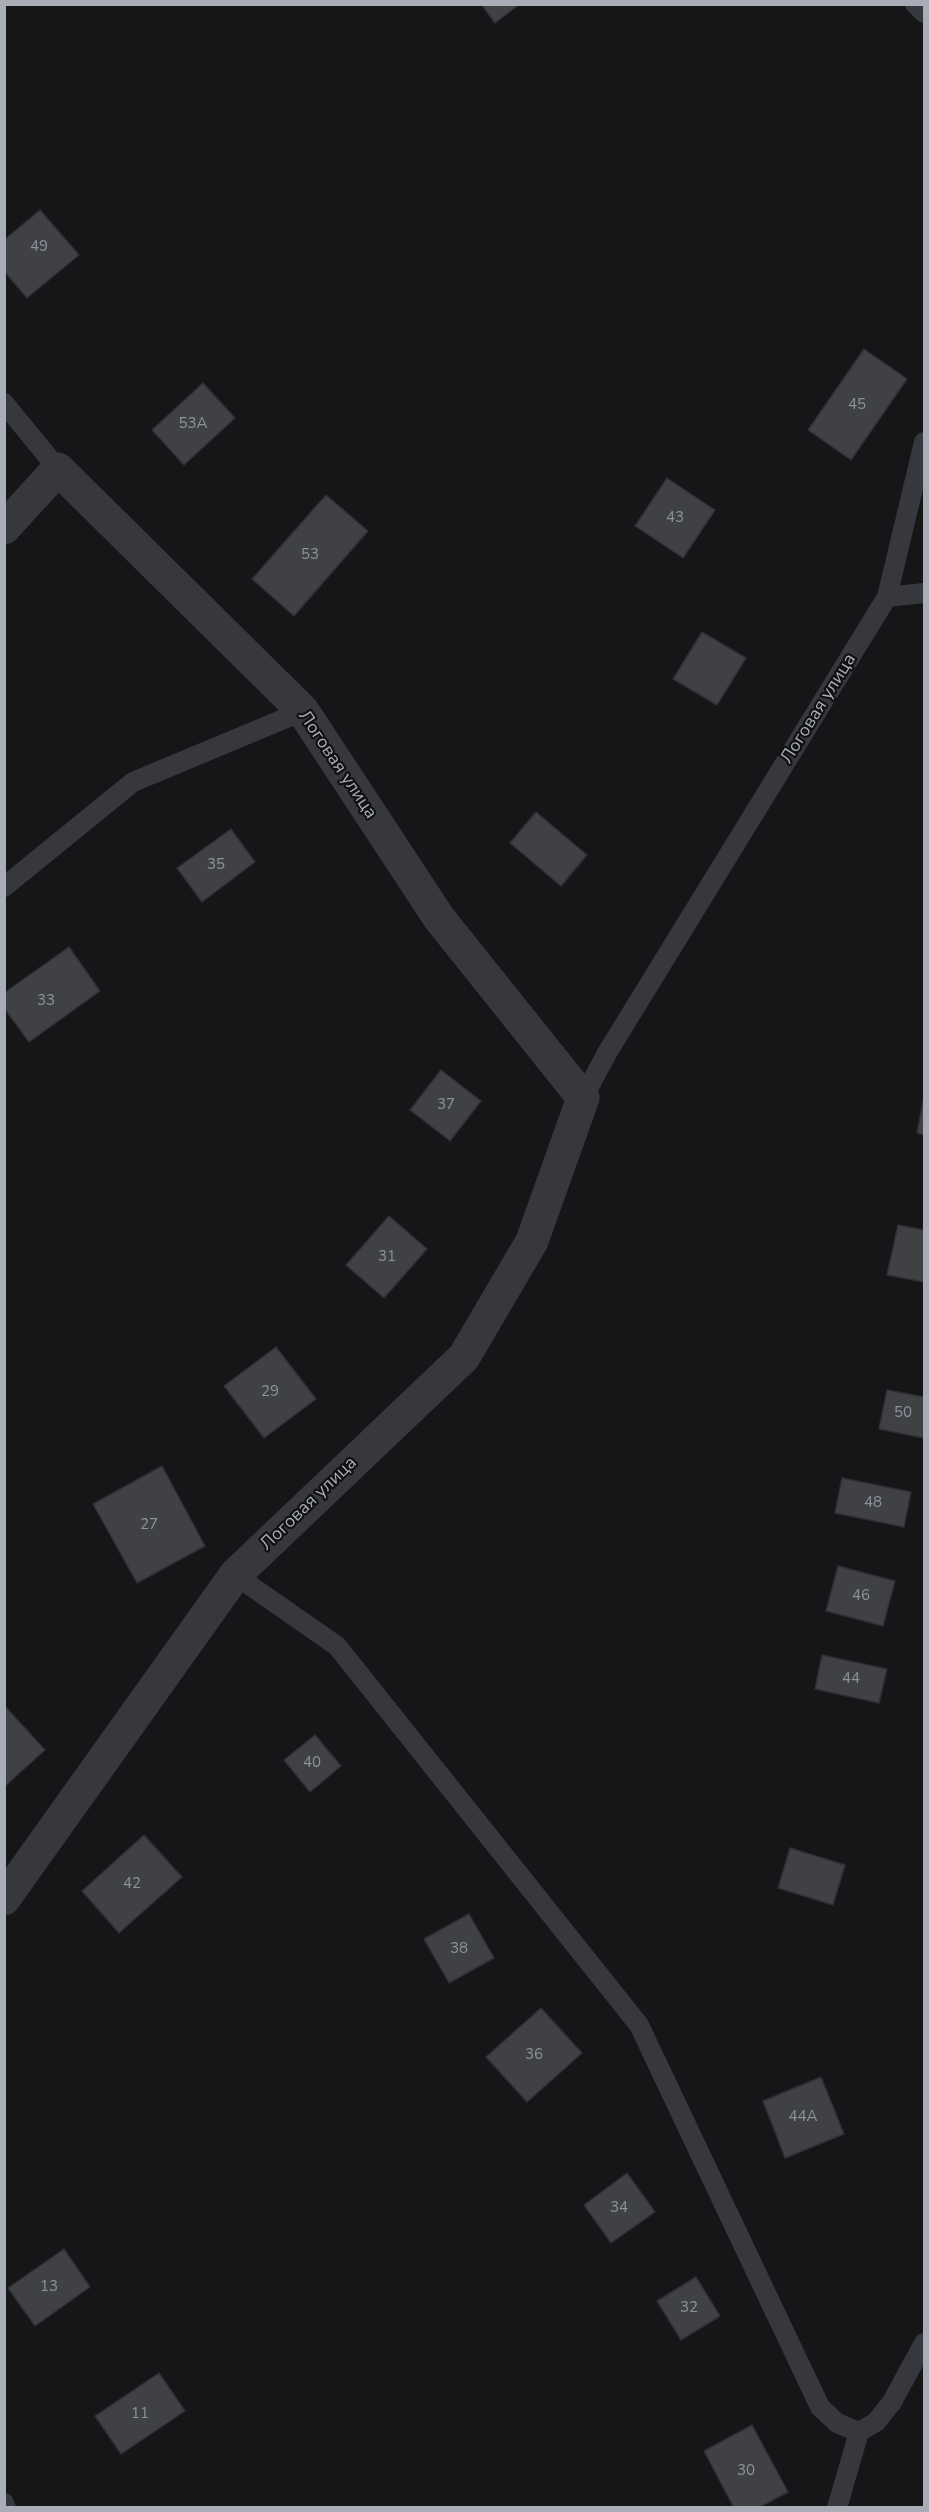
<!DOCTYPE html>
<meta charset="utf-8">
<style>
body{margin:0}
#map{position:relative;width:929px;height:2512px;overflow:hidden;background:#161618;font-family:"Nunito Sans",sans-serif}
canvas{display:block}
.frame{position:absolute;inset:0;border:6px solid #a8adb8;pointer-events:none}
</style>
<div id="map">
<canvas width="929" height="2512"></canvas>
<div class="frame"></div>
</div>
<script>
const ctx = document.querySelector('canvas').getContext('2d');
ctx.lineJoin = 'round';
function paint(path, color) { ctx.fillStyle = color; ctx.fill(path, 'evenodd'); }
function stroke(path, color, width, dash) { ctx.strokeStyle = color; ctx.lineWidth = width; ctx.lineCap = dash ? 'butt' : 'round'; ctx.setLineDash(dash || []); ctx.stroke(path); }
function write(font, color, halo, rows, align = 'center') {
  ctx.font = font + ' "Nunito Sans",sans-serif'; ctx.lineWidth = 4.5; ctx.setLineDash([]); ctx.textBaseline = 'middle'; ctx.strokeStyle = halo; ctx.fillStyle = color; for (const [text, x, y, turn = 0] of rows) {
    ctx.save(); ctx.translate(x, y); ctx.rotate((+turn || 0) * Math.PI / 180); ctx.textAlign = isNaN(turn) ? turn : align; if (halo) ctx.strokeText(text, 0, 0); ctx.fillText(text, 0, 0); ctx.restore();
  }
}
const building = new Path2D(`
 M481,4H520L495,23Z
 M40,210L79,255L27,298L4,271V240Z
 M864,349L907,379L851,460L808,430Z
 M203,383L235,418L184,465L152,430Z
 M667,478L715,510L683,558L635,526Z
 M326,495L368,531L294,616L252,579Z
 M702,632L746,658L717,705L673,679Z
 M536,812L587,855L561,886L510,843Z
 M231,829L255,862L202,902L177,868Z
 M69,947L100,991L29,1042L4,1008V993Z
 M441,1070L481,1101L450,1141L410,1110Z
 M924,1097V1135L917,1133Z
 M389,1216L427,1249L384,1298L346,1265Z
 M898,1225L924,1230V1282L887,1275Z
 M276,1347L316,1399L264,1438L224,1386Z
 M887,1390L924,1397V1438L879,1429Z
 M162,1466L205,1546L137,1583L93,1504Z
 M842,1478L911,1492L904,1527L835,1513Z
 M838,1566L895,1581L883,1626L826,1611Z
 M822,1655L887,1669L879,1703L815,1689Z
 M4,1705L45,1750L4,1787Z
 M315,1735L341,1766L310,1792L284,1760Z
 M144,1835L182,1877L119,1933L82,1891Z
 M790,1848L845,1865L833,1905L778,1888Z
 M469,1914L494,1958L449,1983L424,1939Z
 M541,2008L582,2053L527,2102L486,2057Z
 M821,2077L844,2134L785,2158L763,2101Z
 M627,2173L655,2212L611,2243L584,2205Z
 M64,2249L90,2287L35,2326L8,2288Z
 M696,2277L720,2316L681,2340L657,2301Z
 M159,2373L185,2411L121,2454L95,2416Z
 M752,2425L788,2492L758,2508H734L704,2451Z`);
paint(building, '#404145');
stroke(building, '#303034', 1.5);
stroke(new Path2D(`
 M915,4L924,13
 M4,403L58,469
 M887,597L924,442
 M4,887L133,782L303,711
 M583,1098L607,1053L887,597L924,593
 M235,1575L337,1646L639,2025L820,2407L837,2423L859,2432L837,2508
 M859,2432L876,2422L892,2402L924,2343
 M4,2503L6,2508`), '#37383d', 20);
stroke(new Path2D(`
 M4,528L58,469L303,711L439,918L583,1098L532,1241L464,1357L235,1575L4,1899`), '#37383d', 33);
write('15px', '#8e929b', null, [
 ["49",39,247],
 ["45",857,405],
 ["53А",193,424],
 ["43",675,518],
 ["53",310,555],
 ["35",216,865],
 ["33",46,1001],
 ["37",446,1105],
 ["31",387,1257],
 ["29",270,1392],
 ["50",903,1413],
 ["48",873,1503],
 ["27",149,1525],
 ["46",861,1596],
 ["44",851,1679],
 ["40",312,1763],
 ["42",132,1884],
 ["38",459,1949],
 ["36",534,2055],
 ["44А",803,2117],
 ["34",619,2208],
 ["13",49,2287],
 ["32",689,2308],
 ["11",140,2414],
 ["30",746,2471]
]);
write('18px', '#a8adb8', '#111113', [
 ["Логовая улица",819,709,-58],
 ["Логовая улица",337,765,56],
 ["Логовая улица",309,1504,-44]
]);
</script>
